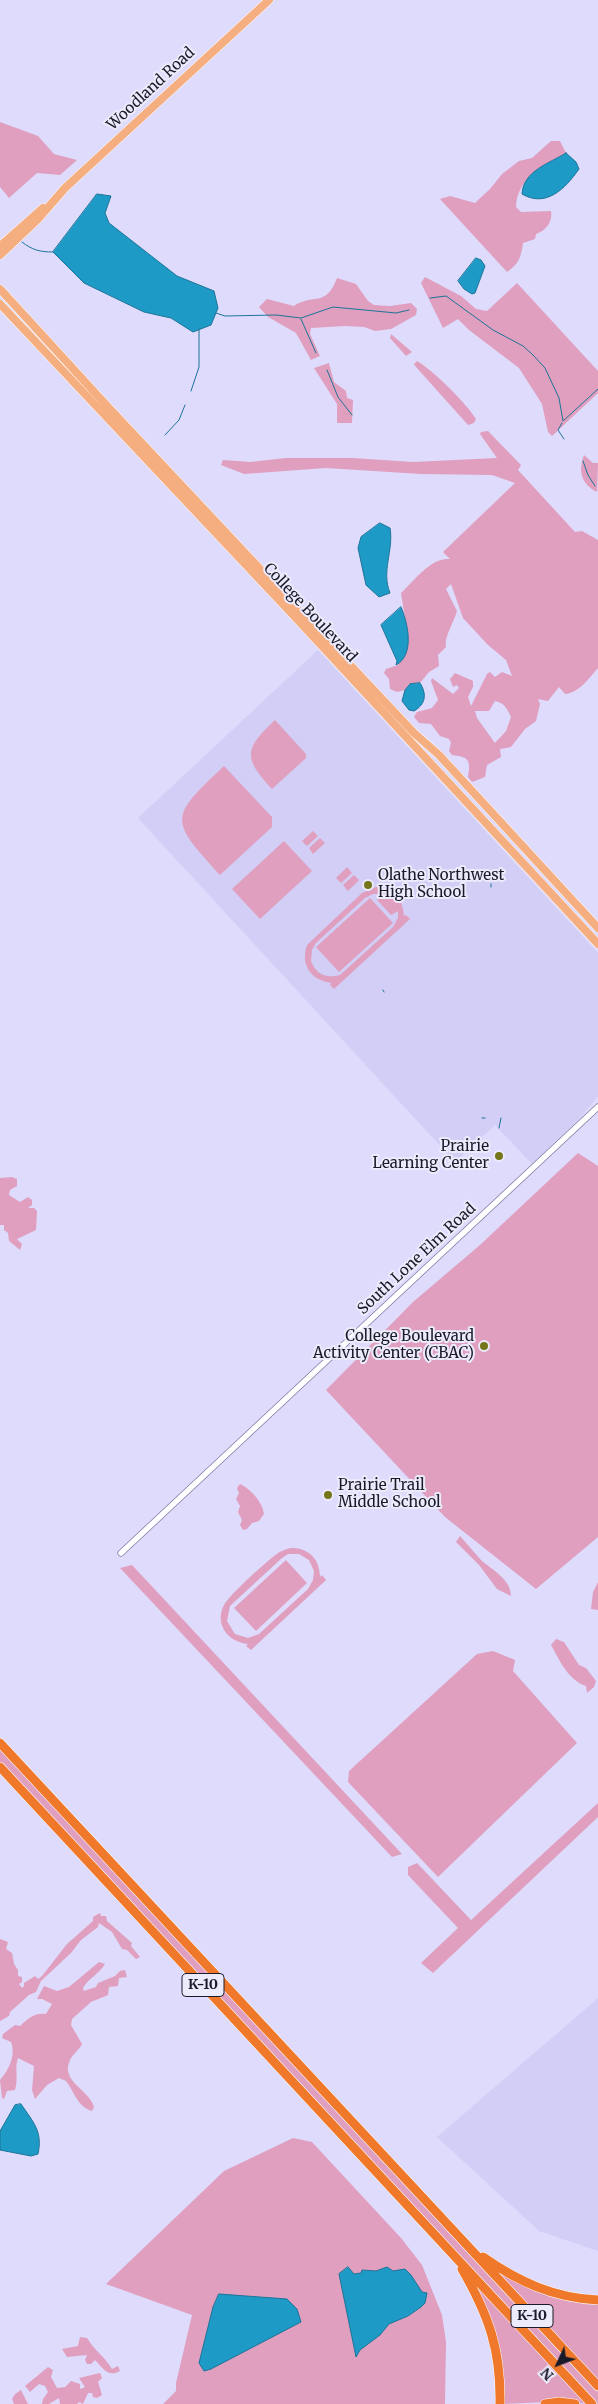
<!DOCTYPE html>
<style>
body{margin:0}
#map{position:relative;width:598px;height:2404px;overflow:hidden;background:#dedbfd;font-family:Merriweather,serif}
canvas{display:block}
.north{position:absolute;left:533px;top:2339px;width:50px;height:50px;-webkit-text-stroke:4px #ecebfc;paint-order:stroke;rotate:227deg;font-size:14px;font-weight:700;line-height:20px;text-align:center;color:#1b1a29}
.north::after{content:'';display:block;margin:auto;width:18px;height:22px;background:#1b1a29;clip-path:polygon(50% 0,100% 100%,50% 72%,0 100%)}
</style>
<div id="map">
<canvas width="598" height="2404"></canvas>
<div class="north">N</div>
</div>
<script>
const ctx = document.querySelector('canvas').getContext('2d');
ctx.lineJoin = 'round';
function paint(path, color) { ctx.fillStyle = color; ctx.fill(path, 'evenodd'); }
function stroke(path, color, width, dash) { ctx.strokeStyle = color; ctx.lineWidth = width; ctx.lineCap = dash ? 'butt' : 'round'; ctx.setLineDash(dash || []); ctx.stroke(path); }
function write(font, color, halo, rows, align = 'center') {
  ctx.font = font + ' Merriweather,serif'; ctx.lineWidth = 4; ctx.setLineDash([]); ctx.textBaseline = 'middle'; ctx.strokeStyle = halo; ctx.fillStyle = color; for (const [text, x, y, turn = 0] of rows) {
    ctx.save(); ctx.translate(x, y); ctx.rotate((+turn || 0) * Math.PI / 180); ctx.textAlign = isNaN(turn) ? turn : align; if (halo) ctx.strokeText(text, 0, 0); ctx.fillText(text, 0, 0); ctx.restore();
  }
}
paint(new Path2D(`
 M318,650L598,953V1096L579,1119L532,1164L495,1125L455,1162L138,818Z
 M598,1998V2251L539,2231L437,2137Z`), '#d2cef6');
paint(new Path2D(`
 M0,122L38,136L54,154L77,160L60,175L37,173L9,198L0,187Z
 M551,141H560L566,153C545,166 517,177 516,207L521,212L551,211C553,221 546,231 536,234L535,239L523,243C521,257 519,264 507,272L440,199L450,196L475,203L490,189L502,174L519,161L532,158Z
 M425,277L461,296L476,309L487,311L517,283L598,371V393L552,436L548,432L542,404L519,368L469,330L458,319L443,328L421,283Z
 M337,278L356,284L368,301L374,305L390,306L411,303L417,309L416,315L391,329L375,331L364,327L345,326L311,328L310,334L320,356L311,360L296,333L268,317L259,307L267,299L294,306C313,293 326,308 337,278Z
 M391,334L412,352L406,356L390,338Z
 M417,361C433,370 467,404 476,419L474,423L468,425L416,367L414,364Z
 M329,363L334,382L346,391L347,398L353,400L352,423H337V404L314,368Z
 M488,431L521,465L518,470L575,532L582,531L598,540V668C589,678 579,693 565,694L559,687L548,701L538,699L540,704L536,721L525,729L511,747L500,749L501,757L487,765L485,777L472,782L468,777C471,760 469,757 452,755L449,751L451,743L449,739L440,736L431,724L419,723L414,717L417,712L432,708L438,700L431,681L432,678L453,694L459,688L457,685L453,687L450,679L455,673L473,681V687L468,697L471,706L487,674L490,672L495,677L502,672L512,676L506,660L488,645L463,618L451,584L446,589L457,611C454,622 444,637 446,647L438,655L439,666L429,672L420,683L410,684L405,690L397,692L390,689L389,679L384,673L386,669L398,665L408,638L401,593C415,580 431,557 450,559L443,552L515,483L492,475L421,474L326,468L244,474L221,465L223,460L250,462L286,458H353L413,462L497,458L480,434L481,432ZM495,701C505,703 507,709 511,717L506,731L495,743L477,718L475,711H489Z
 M584,455L593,463H598L597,492C581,484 578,471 584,455Z
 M275,720L306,754V758L272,789C243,758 244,749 275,720Z
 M224,766L272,817V827L220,875C169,819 169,818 224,766Z
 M313,831L318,836L307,846L302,841Z
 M320,838L325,843L313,854L309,848Z
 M284,841L312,871L260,919L232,889Z
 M347,867L352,873L341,883L336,878Z
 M354,875L359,880L348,891L343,885Z
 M376,887C393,888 403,898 404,916L406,915L410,919L334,989L330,985L331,983C311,980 300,965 307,945L362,893ZM373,894H382L377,900L391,915L398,911V918L393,927L340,975C326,979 316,974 311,961L312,950L316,943L365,898Z
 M370,898L393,923L339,972L316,947Z
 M578,1153L598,1166V1537L536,1589L445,1517L326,1390L413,1302L480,1245Z
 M12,1177L17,1179V1186L10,1190L9,1195L20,1202L28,1197L32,1200V1205L28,1208H34L37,1211L36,1230L17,1239L22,1244L20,1250L9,1241L8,1233L4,1230V1225H0V1178Z
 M240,1484C251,1489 263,1503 264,1514L259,1521L252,1523L247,1529L243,1530L240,1525L242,1520L238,1512L240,1506L236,1499L239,1493L237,1488Z
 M460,1536C467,1544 474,1552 481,1560C492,1570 511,1579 511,1596L497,1589L479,1565L456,1542Z
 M293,1548C310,1549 320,1560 320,1577L322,1575L326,1580L251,1650L246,1646L248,1644C228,1642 214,1624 224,1605C231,1593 266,1562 278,1553C283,1550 288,1548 293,1548ZM288,1554H299L309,1560L314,1571L313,1580L308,1589L259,1634L248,1638L235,1634L227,1621L230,1606L282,1558Z
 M286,1560L307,1583L256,1631L234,1608Z
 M132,1565L402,1854L392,1857L120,1568Z
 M598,1582V1610L591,1609L593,1592Z
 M556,1639L564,1642L579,1665L586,1668L596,1681L594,1687L587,1693L586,1686C568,1680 560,1661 551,1645Z
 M493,1651L515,1660L513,1671L577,1743L438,1877L348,1782L349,1771L477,1654Z
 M0,1748L598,2392V2404L0,1762Z
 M598,1803V1817L433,1973L421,1963L458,1928L408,1875V1867L417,1863L471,1920Z
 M100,1913L101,1916H106L107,1921L132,1943L131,1946L140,1957L136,1959L127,1950L122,1949L112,1932L99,1923L98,1927L81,1940L71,1953L41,1981L36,1992L29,1995L10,2012L9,2016L0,2021V1939L8,1942L6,1949L12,1953L14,1964L18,1970V1976L22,1977V1982L19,1984L22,1988L24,1986V1983L35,1976L38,1979L42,1976L67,1944L93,1921V1917Z
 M99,1962L105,1964C99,1974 88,1979 83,1988L84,1991L96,1987L98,1983L115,1976L120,1971L125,1970L127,1977L119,1978L118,1986L109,1987L108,1995L91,2002L72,2019L71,2025L82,2044C79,2050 73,2054 70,2060C60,2082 89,2089 94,2107L92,2111C77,2106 75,2093 66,2081L59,2078L47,2085L35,2099L32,2090L34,2066L18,2058C14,2069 19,2077 15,2090L7,2091L4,2099L2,2098L0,2080C9,2070 16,2055 11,2042L2,2038L3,2034L15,2025L20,2026C29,2018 34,2013 46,2014L52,2004L42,1999H37L44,1986L57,1991L69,1987Z
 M293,2138L312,2142L401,2238L422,2265L442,2315L446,2342L445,2404H163L176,2391V2383L192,2315L106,2284L224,2171Z
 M494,2268L514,2280L598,2302V2380Z
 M480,2290L586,2404L572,2401L502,2404L496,2335L478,2292Z
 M80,2337L87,2338C94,2350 105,2357 112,2369L118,2366L120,2371C108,2378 103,2368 95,2360L91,2364H87L85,2360L87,2355L67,2357L62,2349L78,2346Z
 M48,2367L53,2370L51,2377L57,2388L65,2387L71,2381L80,2384V2389L85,2387L79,2378L100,2373L102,2378L98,2382L102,2395L97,2398L93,2397L92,2393H88L83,2404L79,2402L77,2404H60L59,2398L49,2404H42L43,2399L48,2392L45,2386L39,2384L30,2392L25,2386Z
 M21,2390L28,2404H14L12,2399L15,2394Z`), '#e09fbe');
const water = new Path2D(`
 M566,153L576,162L579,169C565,189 546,208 522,194C523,171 550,163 566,153Z
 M97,194L111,196L105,213L109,223L177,276L214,291L218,308L211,325L193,332L171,318L144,312L84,283L53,252Z
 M476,258L481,260L485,266L475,293L472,294L464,289L458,281Z
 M380,523L390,528C394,550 381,571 390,593L379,597L366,585L358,548L361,537Z
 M401,607C408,623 415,655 396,665L397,661L381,625Z
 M420,683C427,694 426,704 414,711L409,710L402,701L405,690L410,684Z
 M21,2104C33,2122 43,2131 38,2154L31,2156L0,2150V2131L15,2105Z
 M348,2267L354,2274L361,2273L362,2270L376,2271L387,2267L393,2271L405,2269L411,2275L422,2292L427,2293L425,2303L421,2307L408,2316L389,2324L380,2335L360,2350L356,2357L339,2274Z
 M219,2294L287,2299L297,2309L301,2322L211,2369L204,2371L199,2363L213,2307Z`);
paint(water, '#1e9ac7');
stroke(water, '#1d7498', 1);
stroke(new Path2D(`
 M22,242C32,250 40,252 53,252
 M430,298L446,296L493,330L523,346L533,355L545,368L559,398L563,421L598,389
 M216,313L225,316L276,315L301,318L333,307L396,313L409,310
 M301,319L316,353
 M327,370L338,397L352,415
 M191,391L199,367V329
 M562,423L558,430L564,439
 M165,435L179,420L185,405
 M583,461L588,475L595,486
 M491,887V884
 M383,990L384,992
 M482,1118H485
 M499,1128L501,1118`), '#1d7498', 1);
const minor = new Path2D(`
 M121,1553L598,1107`);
const major = new Path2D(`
 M0,246L43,208
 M0,255L38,219L65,188L269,0
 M0,289L109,408L414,733L439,755L598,928
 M0,304L295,617L598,944`);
const highway = new Path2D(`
 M0,1743L598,2386
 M0,1767L592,2404
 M483,2257C519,2282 554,2298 598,2300
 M462,2269C489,2316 501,2350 500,2404
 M545,2404L559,2402L575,2404`);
stroke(minor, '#7e7aa0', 7);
stroke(major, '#fff', 9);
stroke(highway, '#fff', 10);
stroke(minor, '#fff', 5.5);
stroke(major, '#f5ae80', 8);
stroke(highway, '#ef782b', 9);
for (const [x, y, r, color] of [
 [368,885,5,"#75751a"],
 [499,1156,5,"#75751a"],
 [484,1346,5,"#75751a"],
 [328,1495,5,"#75751a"]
]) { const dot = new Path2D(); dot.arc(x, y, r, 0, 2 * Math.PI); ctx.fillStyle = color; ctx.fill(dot); stroke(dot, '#ecebfc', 2); }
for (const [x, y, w] of [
 [203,1985,42],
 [532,2316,42]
]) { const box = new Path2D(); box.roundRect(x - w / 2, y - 11.5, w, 23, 4); ctx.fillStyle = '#ecebfc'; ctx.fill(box); stroke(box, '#1b1a29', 1); }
write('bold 14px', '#1b1a29', null, [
 ["K-10",203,1985],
 ["K-10",532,2316]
]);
write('15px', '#1b1a29', '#ecebfc', [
 ["Woodland Road",151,89,-43],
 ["College Boulevard",310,613,47],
 ["South Lone Elm Road",417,1259,-43]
]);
write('15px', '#1b1a29', '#ecebfc', [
 ["Olathe Northwest",378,876],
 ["High School",378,893],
 ["Prairie",489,1147,"right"],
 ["Learning Center",489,1164,"right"],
 ["College Boulevard",474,1337,"right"],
 ["Activity Center (CBAC)",474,1354,"right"],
 ["Prairie Trail",338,1486],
 ["Middle School",338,1503]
], 'left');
</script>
